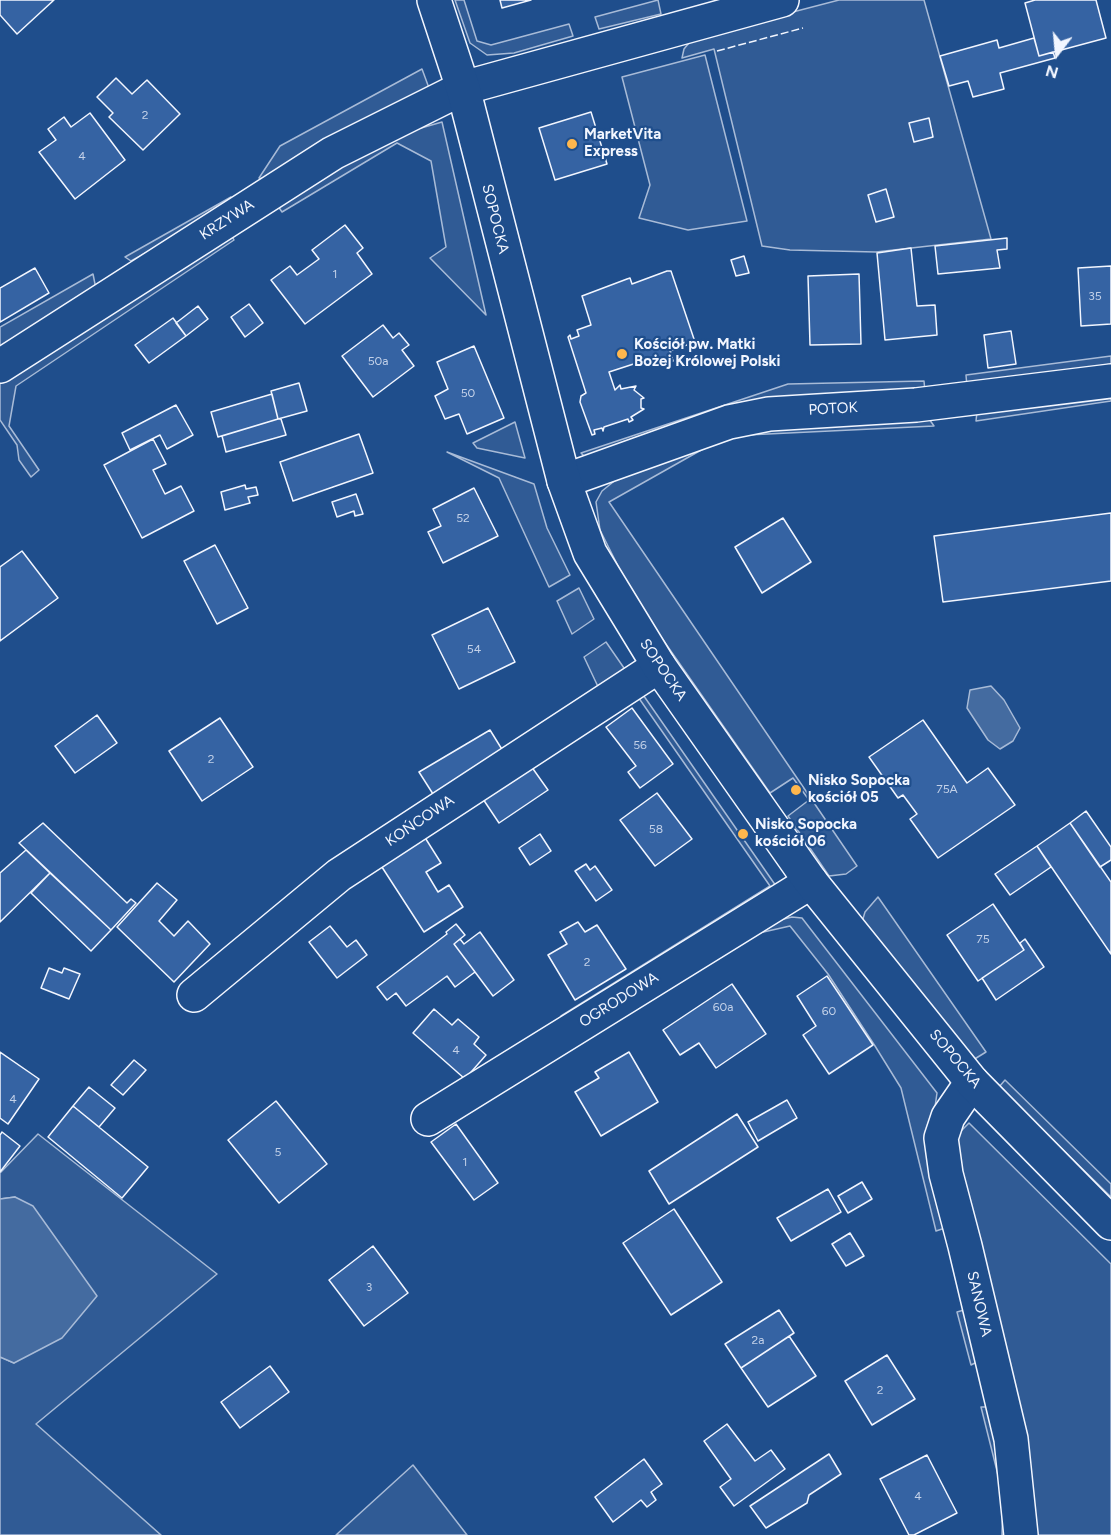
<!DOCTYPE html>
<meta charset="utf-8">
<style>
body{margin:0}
#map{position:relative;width:1111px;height:1535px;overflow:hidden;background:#1f4e8c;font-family:Figtree,sans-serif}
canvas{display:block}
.north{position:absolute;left:1027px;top:24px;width:60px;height:60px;-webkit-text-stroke:4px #1f4e8c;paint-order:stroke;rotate:196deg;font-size:16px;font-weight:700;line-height:24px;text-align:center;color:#f2f6ff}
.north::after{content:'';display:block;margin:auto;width:21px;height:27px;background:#f2f6ff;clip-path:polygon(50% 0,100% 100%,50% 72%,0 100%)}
</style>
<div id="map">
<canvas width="1111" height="1535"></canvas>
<div class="north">N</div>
</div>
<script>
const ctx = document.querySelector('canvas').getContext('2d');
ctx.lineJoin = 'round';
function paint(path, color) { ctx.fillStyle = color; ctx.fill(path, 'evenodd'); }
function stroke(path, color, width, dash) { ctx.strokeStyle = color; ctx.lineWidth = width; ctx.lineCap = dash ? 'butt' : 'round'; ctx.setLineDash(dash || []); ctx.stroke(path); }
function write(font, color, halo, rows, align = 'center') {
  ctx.font = font + ' Figtree,sans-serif'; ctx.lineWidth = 4.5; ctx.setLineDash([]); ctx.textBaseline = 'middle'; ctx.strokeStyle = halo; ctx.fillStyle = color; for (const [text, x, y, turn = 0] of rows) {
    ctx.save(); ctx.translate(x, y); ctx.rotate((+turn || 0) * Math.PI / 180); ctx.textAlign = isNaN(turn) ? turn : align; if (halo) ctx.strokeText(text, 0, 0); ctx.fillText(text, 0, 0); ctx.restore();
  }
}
const built = new Path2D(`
 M455,0H464L477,41L491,45L569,24L573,36L514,53L487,55L470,43Z
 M658,0L661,14L599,29L595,17Z
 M839,0H924L991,239L876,252L790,250L762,246L714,49L682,58L684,49L693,38Z
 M705,55L747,221L688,230L639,218L650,185L622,77Z
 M422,69L429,88L271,181L259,178L280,146Z
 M442,122L486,315L430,258L446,247L431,161L397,143L282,212L276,203L397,135Z
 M231,197L232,206L131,261L125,257Z
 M230,232L234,240L16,386L9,426L39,470L31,477L19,460L17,445L0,420V376Z
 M93,274L96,289L0,349V327Z
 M1111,356V364L967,387L966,375Z
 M924,381L925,392L586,458L581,453L788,384Z
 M1111,392V401L976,421L977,412Z
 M927,416L934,426L726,436L609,502L857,866L846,874L829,876L788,816L809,800L793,778L770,793L654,627L620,570L600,530L596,502L602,491L618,478L697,444L740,431L828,420Z
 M515,422L525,458L477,448L473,443Z
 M447,452L534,484L547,528L570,575L549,587L499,478Z
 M579,588L594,619L572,634L557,601Z
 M606,642L624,668L620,678L601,693L584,657Z
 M639,689L776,886L564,1019L561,1016L770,886L636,694Z
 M878,897L986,1052L973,1060L862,922L865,912Z
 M792,917L802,918L937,1093L934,1114L947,1224L942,1229L936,1231L901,1088L875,1046L828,974L790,926L759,933L772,922Z
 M1005,1080L1111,1184V1197L999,1087Z
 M969,1123L1111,1264V1535H1029L957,1160V1135Z
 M38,1134L217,1274L36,1424L161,1535H0V1357L14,1363L15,1197L0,1199V1173Z
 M964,1310L977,1362L971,1365L957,1312Z
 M981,1407H987L993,1413L1008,1498V1535H1002L1003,1495Z
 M413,1465L467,1535H336Z`);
paint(built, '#305b95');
stroke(built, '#a8bbd7', 1.5);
const water = new Path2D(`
 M991,686L1004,700L1020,728L1013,741L1000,749L988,740L967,708L970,690Z
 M15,1197L33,1206L97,1296L62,1338L14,1363L0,1357V1199Z`);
paint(water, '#446ba0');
stroke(water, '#a8bbd7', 1.5);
const building = new Path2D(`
 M0,0H54L17,34L0,15Z
 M500,0H531L502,8Z
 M1035,0H1096L1106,38L1039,56L1025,3Z
 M1034,38L1039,56L1053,52L1055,58L1000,73L1004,89L973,97L968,81L949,86L940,56L997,40L999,48Z
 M116,78L132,94L147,80L180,114L143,150L109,117L113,113L97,97Z
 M591,112L607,164L555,180L539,128Z
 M90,113L125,160L75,199L39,152L56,140L48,129L64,117L71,127Z
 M929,118L933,137L914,142L909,123Z
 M886,189L894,217L876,222L868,195Z
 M345,225L363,248L357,253L372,274L305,324L271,280L290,266L297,275L319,259L312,250Z
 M1007,238V249L997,250L1000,268L938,274L935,246Z
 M911,248L917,306L935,305L937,335L885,340L877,253Z
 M744,256L749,273L736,276L731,260Z
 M1111,266V324L1081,326L1078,268Z
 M35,268L49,293L0,322V288Z
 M667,271H671L695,342L670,351L673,361L658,367H656L652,358L609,372L615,390L620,385L621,389L636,386L634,390L644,398L641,399V408L644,409L631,417L633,420L629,422L628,419L604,427L603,431L602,428L594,430L595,434L592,435L580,402L581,396L586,393L568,337L570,335L571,339L579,336L577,330L591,325L582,296L627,279L630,278L632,284Z
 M859,274L861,344L810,345L808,276Z
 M249,304L263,323L245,337L231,317Z
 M198,306L208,319L186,336L176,323Z
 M173,318L186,336L149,363L135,345Z
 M383,325L393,338L399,333L409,345L402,350L414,366L373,397L342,356Z
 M1011,331L1016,364L988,368L984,335Z
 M474,346L504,418L467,434L459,414L445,419L435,396L448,389L437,362Z
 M299,383L307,411L278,419L271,391Z
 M272,394L278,419L218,437L211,412Z
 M176,405L193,435L167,449L160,435L130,450L122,433Z
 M278,419H281L286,435L226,452L222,436Z
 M359,434L373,473L293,501L280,462Z
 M153,439L166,464L153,470L165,494L181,486L194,511L142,538L104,465Z
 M245,485L246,489L256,487L258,495L248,497L250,503L225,510L221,492Z
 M474,488L498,536L443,563L428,532L441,526L433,509Z
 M356,494L363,514L355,516L354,511L337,517L332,502Z
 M1111,513V581L943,602L934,536Z
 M783,518L811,562L762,593L735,547Z
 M215,545L248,608L217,624L184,561Z
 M22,551L58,598L0,641V567Z
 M488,608L515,662L459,689L432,635Z
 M632,708L673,764L640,788L628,772L636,766L606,727Z
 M97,715L117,743L75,773L55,746Z
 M220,718L253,767L202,801L169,751Z
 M923,720L967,783L988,768L1015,805L938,858L910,819L917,814L903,795L898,798L869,757Z
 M490,730L503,751L433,794L419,772Z
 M531,766L548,790L499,823L483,799Z
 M657,793L692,839L655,866L620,820Z
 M1086,811L1111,847V860L1100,867L1070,823Z
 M43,823L127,903L131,899L136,903L111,930L19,843Z
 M1070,823L1111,882V954L1037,846Z
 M540,834L551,851L530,865L519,848Z
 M424,836L441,863L426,872L438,892L449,885L463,907L424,932L380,864Z
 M1037,846L1051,867L1010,895L995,874Z
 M26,850L50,873L0,922V873Z
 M586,864L590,870L595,866L612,890L596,901L575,871Z
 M50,873L111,930L91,951L31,893Z
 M157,883L177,900L159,921L174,936L188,921L210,944L174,982L117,927Z
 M993,904L1024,950L978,981L947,935Z
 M578,922L585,932L597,925L626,969L575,1000L548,955L567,944L560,932Z
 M456,924L465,935L454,944L475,972L455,987L447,976L406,1006L396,993L387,1000L377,987L447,934L446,932Z
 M330,926L347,947L356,940L367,955L337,978L309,942Z
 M480,932L514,980L493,996L454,944L460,939L464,944Z
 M1025,939L1044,967L996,1000L982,978L1024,950L1020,943Z
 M49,968L62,973L64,968L80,974L69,999L41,988Z
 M827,976L873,1045L829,1074L803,1035L816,1026L797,996Z
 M732,984L766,1034L716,1068L699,1043L680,1055L663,1030Z
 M434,1009L452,1025L458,1019L479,1037L474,1044L486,1055L465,1079L413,1033Z
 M0,1052L39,1079L8,1124L0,1118Z
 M629,1052L658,1102L601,1136L575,1092L599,1078L595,1072Z
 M134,1060L146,1070L123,1095L111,1085Z
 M89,1087L115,1108L99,1127L73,1106Z
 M787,1100L797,1118L758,1141L748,1122Z
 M276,1101L327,1164L279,1203L228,1140Z
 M73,1106L148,1167L122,1198L48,1137Z
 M737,1114L758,1147L669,1204L649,1171Z
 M456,1124L498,1183L474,1200L431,1142Z
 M2,1132L20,1146L0,1172V1135Z
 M862,1182L872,1199L848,1213L838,1196Z
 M828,1189L841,1212L791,1241L777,1218Z
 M674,1209L722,1282L671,1315L623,1243Z
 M850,1233L864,1256L846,1266L832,1244Z
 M373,1246L408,1293L364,1326L329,1280Z
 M779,1310L794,1333L741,1368L725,1344Z
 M789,1336L816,1376L768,1407L741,1368Z
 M887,1355L915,1399L872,1425L845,1381Z
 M270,1366L289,1392L240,1428L221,1402Z
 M727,1424L755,1461L771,1450L785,1469L734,1506L720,1487L731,1479L704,1441Z
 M829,1454L841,1474L809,1495L807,1503L766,1528L750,1506Z
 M927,1455L957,1513L914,1535H909L880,1479Z
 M644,1459L662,1484L651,1492L656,1500L647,1507L641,1500L613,1522L595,1497Z`);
paint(building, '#3563a3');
stroke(building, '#f2f6ff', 1.5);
const street = new Path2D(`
 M0,366L333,153L463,88L782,0
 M564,481L729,422L769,414L916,405L1111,381
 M194,995L339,875L659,666
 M972,1082L948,1117L941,1138L946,1174L965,1246L1011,1439L1021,1535
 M428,1119L811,882`);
const secondary = new Path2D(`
 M434,0L463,88L564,481L590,553L659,666L811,882L972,1082L1111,1223`);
stroke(street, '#f2f6ff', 36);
stroke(secondary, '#f2f6ff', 36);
stroke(street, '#1f4e8c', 33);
stroke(secondary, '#1f4e8c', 33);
stroke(new Path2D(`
 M717,51L803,28`), '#f2f6ff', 1.5, [8, 3]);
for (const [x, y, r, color] of [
 [572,144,6,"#ffb74d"],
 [622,354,6,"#ffb74d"],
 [796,790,6,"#ffb74d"],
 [743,834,6,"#ffb74d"]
]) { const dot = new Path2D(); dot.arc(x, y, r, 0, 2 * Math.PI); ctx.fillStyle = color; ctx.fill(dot); stroke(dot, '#1f4e8c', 2); }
write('12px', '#c3d1e8', null, [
 ["2",145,115],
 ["4",82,156],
 ["1",335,274],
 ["35",1095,296],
 ["50a",378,361],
 ["50",468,393],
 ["52",463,518],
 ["54",474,649],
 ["56",640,745],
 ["2",211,759],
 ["75A",947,789],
 ["58",656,829],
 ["75",983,939],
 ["2",587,962],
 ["60a",723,1007],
 ["60",829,1011],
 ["4",456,1050],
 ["4",13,1099],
 ["5",278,1152],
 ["1",465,1162],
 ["3",369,1287],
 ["2a",758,1340],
 ["2",880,1390],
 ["4",918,1496]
]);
write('bold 15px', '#f2f6ff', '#1f4e8c', [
 ["MarketVita",584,135],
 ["Express",584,152],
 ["Kościół pw. Matki",634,345],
 ["Bożej Królowej Polski",634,362],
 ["Nisko Sopocka",808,781],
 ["kościół 05",808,798],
 ["Nisko Sopocka",755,825],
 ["kościół 06",755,842]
], 'left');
write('15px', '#f2f6ff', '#1f4e8c', [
 ["SOPOCKA",495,219,76],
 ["KRZYWA",227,220,-33],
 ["POTOK",833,409,-3],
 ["SOPOCKA",663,670,56],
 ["KOŃCOWA",420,821,-34],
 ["OGRODOWA",619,1000,-32],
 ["SOPOCKA",955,1059,50],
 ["SANOWA",979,1304,77]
]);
</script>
